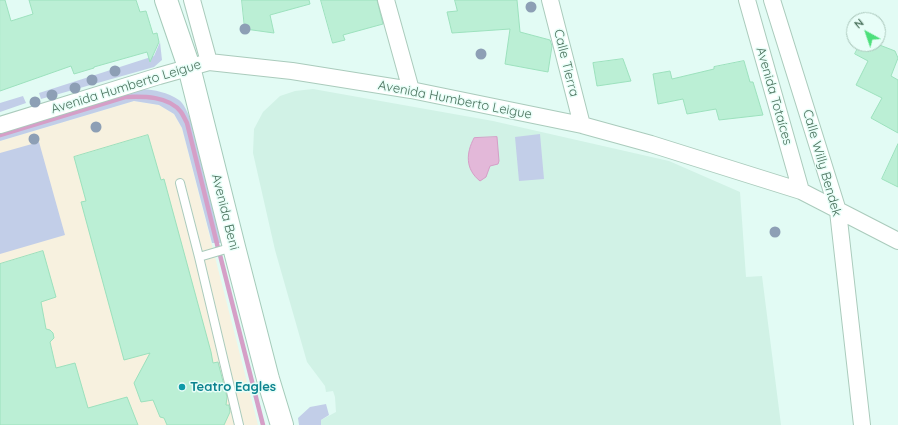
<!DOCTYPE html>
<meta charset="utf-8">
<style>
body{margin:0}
#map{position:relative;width:898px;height:425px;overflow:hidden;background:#e2fbf4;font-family:Quicksand,sans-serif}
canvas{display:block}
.north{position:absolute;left:846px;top:12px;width:40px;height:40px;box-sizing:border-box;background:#e8fef8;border:1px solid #a9c6ba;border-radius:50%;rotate:320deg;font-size:11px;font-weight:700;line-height:16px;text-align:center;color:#4a715c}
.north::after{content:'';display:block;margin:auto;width:14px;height:18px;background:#4ce07b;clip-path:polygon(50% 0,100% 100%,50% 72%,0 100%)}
</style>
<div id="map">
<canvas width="898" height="425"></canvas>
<div class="north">N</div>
</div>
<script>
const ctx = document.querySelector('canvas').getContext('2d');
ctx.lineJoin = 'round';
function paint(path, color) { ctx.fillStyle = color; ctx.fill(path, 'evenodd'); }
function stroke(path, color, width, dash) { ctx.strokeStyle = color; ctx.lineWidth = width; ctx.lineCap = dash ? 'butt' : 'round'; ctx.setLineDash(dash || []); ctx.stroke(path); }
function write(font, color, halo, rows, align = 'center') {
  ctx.font = font + ' Quicksand,sans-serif'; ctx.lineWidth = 3; ctx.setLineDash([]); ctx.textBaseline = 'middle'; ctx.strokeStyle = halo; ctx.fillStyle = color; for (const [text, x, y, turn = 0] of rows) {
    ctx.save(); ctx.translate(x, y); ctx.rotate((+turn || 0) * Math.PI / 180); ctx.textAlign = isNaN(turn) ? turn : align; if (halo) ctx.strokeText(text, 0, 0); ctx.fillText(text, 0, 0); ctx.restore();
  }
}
paint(new Path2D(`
 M313,89L493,121L669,161L740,192L746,277L762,276L781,425H321V420L336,412L335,397L333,391L326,392L325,386L307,362L275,250L253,153L254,129L263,112L280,96L295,91Z`), '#d1f2e6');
paint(new Path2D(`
 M134,101L159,105L174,114L182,128L258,425H0V141Z`), '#f7f1df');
paint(new Path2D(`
 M160,42L162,60L154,67L41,99L39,93L154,56Z
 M142,89C155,90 167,92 179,100C197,114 216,216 222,243H212L182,128L174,114L159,105L134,101L0,141V132Z
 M23,96L26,103L0,112V103Z
 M540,134L544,179L519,181L515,137Z
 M39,142L65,235L0,254V153Z
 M326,404L329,415L321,420V425H299L298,418L310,407Z`), '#c2cee8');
const water = new Path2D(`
 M497,137L499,161L498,164L490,166L486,177L480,181C465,169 466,153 474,138Z`);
paint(water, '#e3b8d9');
stroke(water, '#d59fc7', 1);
stroke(new Path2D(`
 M0,135L125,97C143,96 169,96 181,112C183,115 185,119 187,123L218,248
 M220,255L263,425`), '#d59fc7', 4.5);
const building = new Path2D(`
 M0,0H5L11,21L33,14L29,0H136L140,12L146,11L153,34L157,33L159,42L150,62L147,52L94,67V68L74,74L71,66L0,91Z
 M242,0H309L310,4L270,15L274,33L245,29Z
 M321,0H377L383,24L343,35L345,40L333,43Z
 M455,0H517L520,32L550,40L552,46L548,72L505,64L510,29L452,33L447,12L457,11Z
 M860,44H877L895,51L898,58L891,76L898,80V133L871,118L882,98L856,85L868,61L855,54Z
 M623,59L631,81L597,86L593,63Z
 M744,61L750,82H753L763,115L719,120L716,109L687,114L683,99L658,104L653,74L670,71L672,79L714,69V67Z
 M148,135L161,180L164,179L211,352L213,363L218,362L227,397L226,405H229L230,412L224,425H167L164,418L160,417L153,400L141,402L134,383L150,353L124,360L81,202L86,201L74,157Z
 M898,144V187L882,179Z
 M43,251L56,297L41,302L46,329L50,330L53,333L54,338L50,342L56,368L75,363L88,408L127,397L138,425H0V264Z`);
paint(building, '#bbefd5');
stroke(building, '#9ce1bd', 1);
const lane = new Path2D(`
 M180,183L199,257L239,425
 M199,257L233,247`);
const street = new Path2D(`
 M192,0L209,62
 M386,0L411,90
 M550,0L582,125
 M747,0L801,191
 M772,0L838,211L862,425
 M0,125L159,76L209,62L292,71L411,90L582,125L651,144L801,191L898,241`);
const secondary = new Path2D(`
 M166,0L189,67L234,247L268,379L282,425`);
stroke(lane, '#aacbbc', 10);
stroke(street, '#aacbbc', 18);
stroke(secondary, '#a5cbba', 24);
stroke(lane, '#fff', 8);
stroke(street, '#fff', 16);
stroke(secondary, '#fff', 22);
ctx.fillStyle = '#8d9fb5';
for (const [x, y] of [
 [531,7],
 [245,29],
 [481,54],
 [115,71],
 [92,80],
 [75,88],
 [52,95],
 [35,102],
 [96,127],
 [34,139],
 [775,232]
]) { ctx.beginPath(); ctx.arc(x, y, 5.5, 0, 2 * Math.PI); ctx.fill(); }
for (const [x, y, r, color] of [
 [182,387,4,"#0f9aa8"]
]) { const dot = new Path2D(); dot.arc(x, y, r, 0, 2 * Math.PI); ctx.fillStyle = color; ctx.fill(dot); stroke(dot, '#e8fef8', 1.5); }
write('13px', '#4a715c', '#e8fef8', [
 ["Calle Tierra",566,63,76],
 ["Avenida Humberto Leigue",126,87,-17],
 ["Avenida Totaíces",774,96,74],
 ["Avenida Humberto Leigue",455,100,11],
 ["Calle Willy Bendek",822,163,74],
 ["Avenida Beni",225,212,76]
]);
write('bold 13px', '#0d838f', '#e8fef8', [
 ["Teatro Eagles",190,387]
], 'left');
</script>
